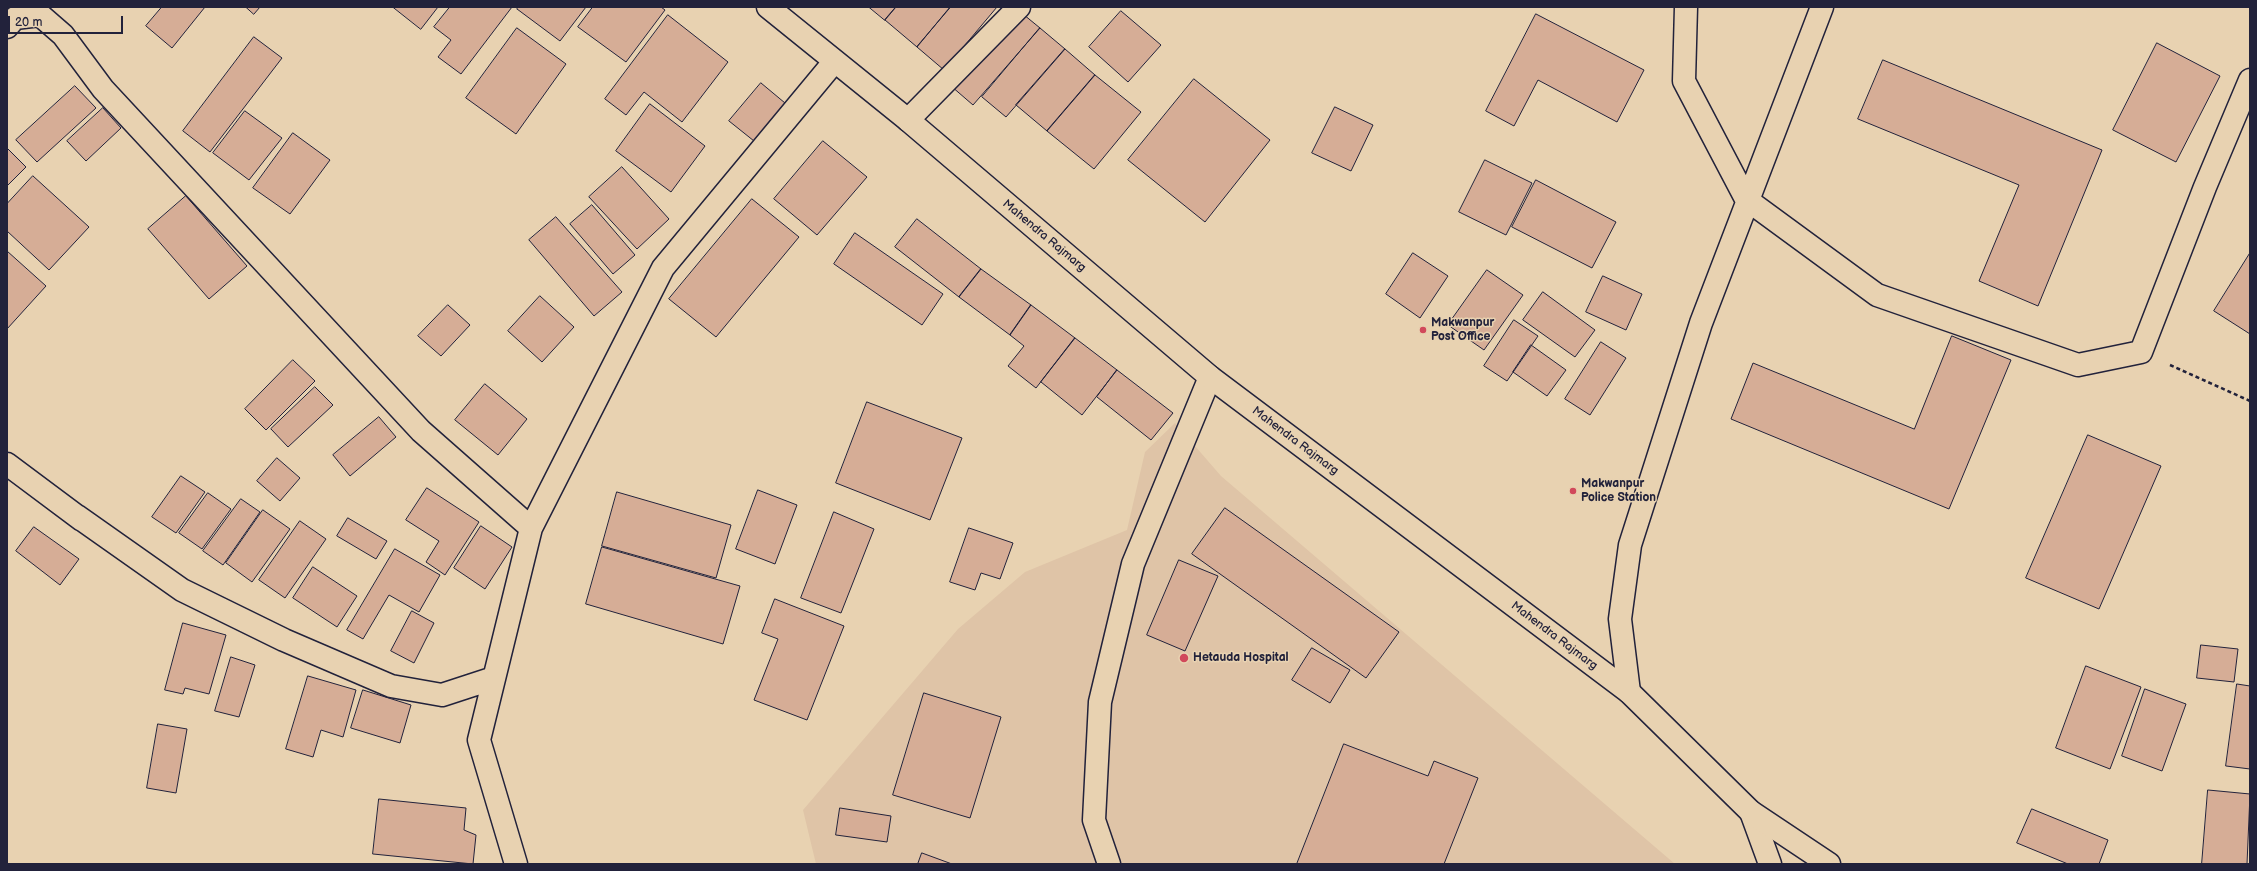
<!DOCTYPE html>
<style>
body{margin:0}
#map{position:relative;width:2257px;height:871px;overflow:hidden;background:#e8d2b1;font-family:"Balsamiq Sans",sans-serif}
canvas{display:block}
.frame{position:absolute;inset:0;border:8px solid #22223b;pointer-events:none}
.scale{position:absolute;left:8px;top:16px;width:115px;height:18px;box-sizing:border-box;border:2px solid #22223b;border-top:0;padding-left:5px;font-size:12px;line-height:14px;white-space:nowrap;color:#22223b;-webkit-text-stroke:3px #e8d2b1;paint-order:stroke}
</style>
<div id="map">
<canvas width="2257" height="871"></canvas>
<div class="frame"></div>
<div class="scale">20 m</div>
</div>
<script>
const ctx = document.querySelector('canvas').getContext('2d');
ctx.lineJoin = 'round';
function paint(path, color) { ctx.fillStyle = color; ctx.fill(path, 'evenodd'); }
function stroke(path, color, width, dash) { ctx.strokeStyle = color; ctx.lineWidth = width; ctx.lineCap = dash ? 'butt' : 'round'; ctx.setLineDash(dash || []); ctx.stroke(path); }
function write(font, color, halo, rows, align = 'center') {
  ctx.font = font + ' "Balsamiq Sans",sans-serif'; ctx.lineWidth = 3; ctx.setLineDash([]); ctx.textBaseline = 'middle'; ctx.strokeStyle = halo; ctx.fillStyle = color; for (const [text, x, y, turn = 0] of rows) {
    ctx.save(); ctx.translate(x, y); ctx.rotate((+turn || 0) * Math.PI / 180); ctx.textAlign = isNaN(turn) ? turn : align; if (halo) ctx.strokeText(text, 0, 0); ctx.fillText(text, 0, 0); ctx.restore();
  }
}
paint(new Path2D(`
 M1175,423L1221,476L1675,864H816L803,810L958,629L1025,572L1127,530L1145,452Z`), '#dfc4a7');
const building = new Path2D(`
 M162,7H205L172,48L146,26Z
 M246,7H260L254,14Z
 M393,7H438L421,29Z
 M450,7H512L461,74L438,57L451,40L434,27Z
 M519,7H586L560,41L517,9Z
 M593,7H661L665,10L626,62L578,27Z
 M869,7H896L885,20Z
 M896,7H950L917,47L885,20Z
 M951,7H997L944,70L917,47Z
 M1018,10L1040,28L973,105L951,86Z
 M1121,11L1161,45L1128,82L1089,47Z
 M1536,14L1644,70L1617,122L1538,80L1514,126L1486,111Z
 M668,15L728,62L682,122L644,92L626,115L605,99Z
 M517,28L566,64L516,134L466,98Z
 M1040,28L1065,49L1006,117L982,97Z
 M254,37L282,58L210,152L183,131Z
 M2157,43L2220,76L2176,162L2113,130Z
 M1065,49L1095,75L1047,131L1016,105Z
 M1883,60L2102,150L2038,306L1979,281L2019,185L1858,119Z
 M1095,75L1141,112L1094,169L1047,131Z
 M1194,79L1270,140L1205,222L1128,160Z
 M761,83L785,103L754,141L729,121Z
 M75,86L96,108L37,162L16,140Z
 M650,104L705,146L671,192L616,151Z
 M1335,107L1373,125L1351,171L1312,153Z
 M103,108L121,128L86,161L67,141Z
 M245,111L282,138L249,180L213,153Z
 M293,133L330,160L290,214L253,188Z
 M823,141L867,177L817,235L774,199Z
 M7,148L26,167L7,186Z
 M1485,160L1532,183L1506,235L1459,212Z
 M622,167L669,219L637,249L589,197Z
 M33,176L89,227L49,270L7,231V204Z
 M1536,180L1616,222L1592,268L1512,227Z
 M186,196L247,266L209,299L148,229Z
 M752,199L799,237L716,337L669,299Z
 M592,205L635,255L613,274L570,224Z
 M556,217L622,292L594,316L529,240Z
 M917,219L981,269L959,297L895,247Z
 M855,233L943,294L922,325L834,264Z
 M7,251L46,286L7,329Z
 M1413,253L1448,276L1420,318L1386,294Z
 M2250,253V334L2214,311Z
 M981,269L1031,305L1010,335L959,297Z
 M1487,270L1523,295L1484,350L1448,325Z
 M1603,276L1642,294L1626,330L1586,312Z
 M1543,292L1595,330L1575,357L1523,320Z
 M540,296L574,327L542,362L508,331Z
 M448,305L470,325L441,356L418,336Z
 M1031,305L1075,338L1036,388L1008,366L1024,346L1010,335Z
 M1514,320L1538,336L1507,381L1484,366Z
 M1952,336L2011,360L1949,509L1731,419L1753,363L1914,429Z
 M1075,338L1117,370L1082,415L1041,382Z
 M1601,342L1626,358L1590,415L1565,399Z
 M1531,345L1566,370L1547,396L1513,372Z
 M293,360L315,381L266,430L245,409Z
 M1117,370L1173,413L1151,440L1097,397Z
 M485,384L527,419L498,455L455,420Z
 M315,387L333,405L288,447L271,429Z
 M867,402L962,438L930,520L836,483Z
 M379,417L396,437L350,476L333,455Z
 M2088,435L2161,466L2099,609L2026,578Z
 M277,458L300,478L280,501L257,481Z
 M181,476L205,492L176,533L152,517Z
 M427,488L479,522L445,575L426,562L439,541L406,520Z
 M758,490L797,505L775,564L736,549Z
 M617,492L731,525L716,578L602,546Z
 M208,493L231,509L202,549L179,533Z
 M241,499L260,512L223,565L203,551Z
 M1225,508L1399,632L1366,678L1192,554Z
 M263,510L290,529L252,582L226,563Z
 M834,512L874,529L841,613L801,598Z
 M348,518L387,541L376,559L337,536Z
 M300,521L326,539L285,598L259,580Z
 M481,526L512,547L485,589L454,568Z
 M34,527L79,559L60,585L16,551Z
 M969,528L1013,543L1000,579L981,573L975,590L950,582Z
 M602,547L740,586L723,644L586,604Z
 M395,549L440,575L419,612L389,595L363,639L347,630Z
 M1179,560L1218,576L1185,651L1147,635Z
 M313,567L357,596L337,627L293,598Z
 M775,599L844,626L807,720L754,700L778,639L762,633Z
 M412,611L434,623L414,663L391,651Z
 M183,623L226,635L209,694L185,688L183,694L165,690Z
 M2201,645L2238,649L2234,682L2197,678Z
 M1312,648L1350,670L1330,703L1292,680Z
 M231,657L255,665L239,717L215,711Z
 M2086,666L2141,687L2110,769L2056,748Z
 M308,676L356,690L343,737L321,730L313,757L286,749Z
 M2237,684L2250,686V769L2226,766Z
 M2145,689L2186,704L2162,771L2122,756Z
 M363,690L411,705L400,743L351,728Z
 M924,693L1001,717L970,818L893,795Z
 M158,724L187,729L176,793L147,788Z
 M1344,744L1428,776L1434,761L1478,778L1444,864H1297Z
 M2208,790L2250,794L2247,864H2202Z
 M379,799L466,808L464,830L476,835L473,864L373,854Z
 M840,808L891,816L887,842L836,835Z
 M2032,809L2108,840L2099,864H2068L2017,843Z
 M922,853L952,864H918Z`);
paint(building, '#d6ad96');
stroke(building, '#22223b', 1);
const minor = new Path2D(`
 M1686,7L1684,81L1746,199L1877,295L2078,365L2141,352L2205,187L2250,80
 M7,27L15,18L40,15L63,35L103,89L421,431L531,528
 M908,120L1019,7
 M7,464L82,520
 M77,516L182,590L284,640L391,686L442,695L494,678
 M1629,692L1620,619L1630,545L1701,323L1822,7
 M1751,812L1770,864
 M516,864L479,740L531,528L663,268L834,62
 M1109,864L1094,820L1100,702L1133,564L1210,377`);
const highway = new Path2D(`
 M768,7L908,120L1210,377L1629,692L1751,812L1829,864`);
stroke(minor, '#22223b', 25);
stroke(highway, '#22223b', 25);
stroke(new Path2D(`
 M2170,365L2250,401`), '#22223b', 2.5, [4, 3]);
stroke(minor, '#e8d2b1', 22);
stroke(highway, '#e8d2b1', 22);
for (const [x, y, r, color] of [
 [1423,330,4,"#d1495b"],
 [1573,491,4,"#d1495b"],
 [1184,658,5,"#d1495b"]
]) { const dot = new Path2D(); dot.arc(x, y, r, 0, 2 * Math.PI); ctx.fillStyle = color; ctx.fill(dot); stroke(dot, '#e8d2b1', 1.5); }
write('12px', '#22223b', '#e8d2b1', [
 ["Mahendra Rajmarg",1044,236,40],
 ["Mahendra Rajmarg",1295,441,37],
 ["Mahendra Rajmarg",1554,636,37]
]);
write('bold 12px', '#22223b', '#e8d2b1', [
 ["Makwanpur",1431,323],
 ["Post Office",1431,337],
 ["Makwanpur",1581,484],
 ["Police Station",1581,498],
 ["Hetauda Hospital",1193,658]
], 'left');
</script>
